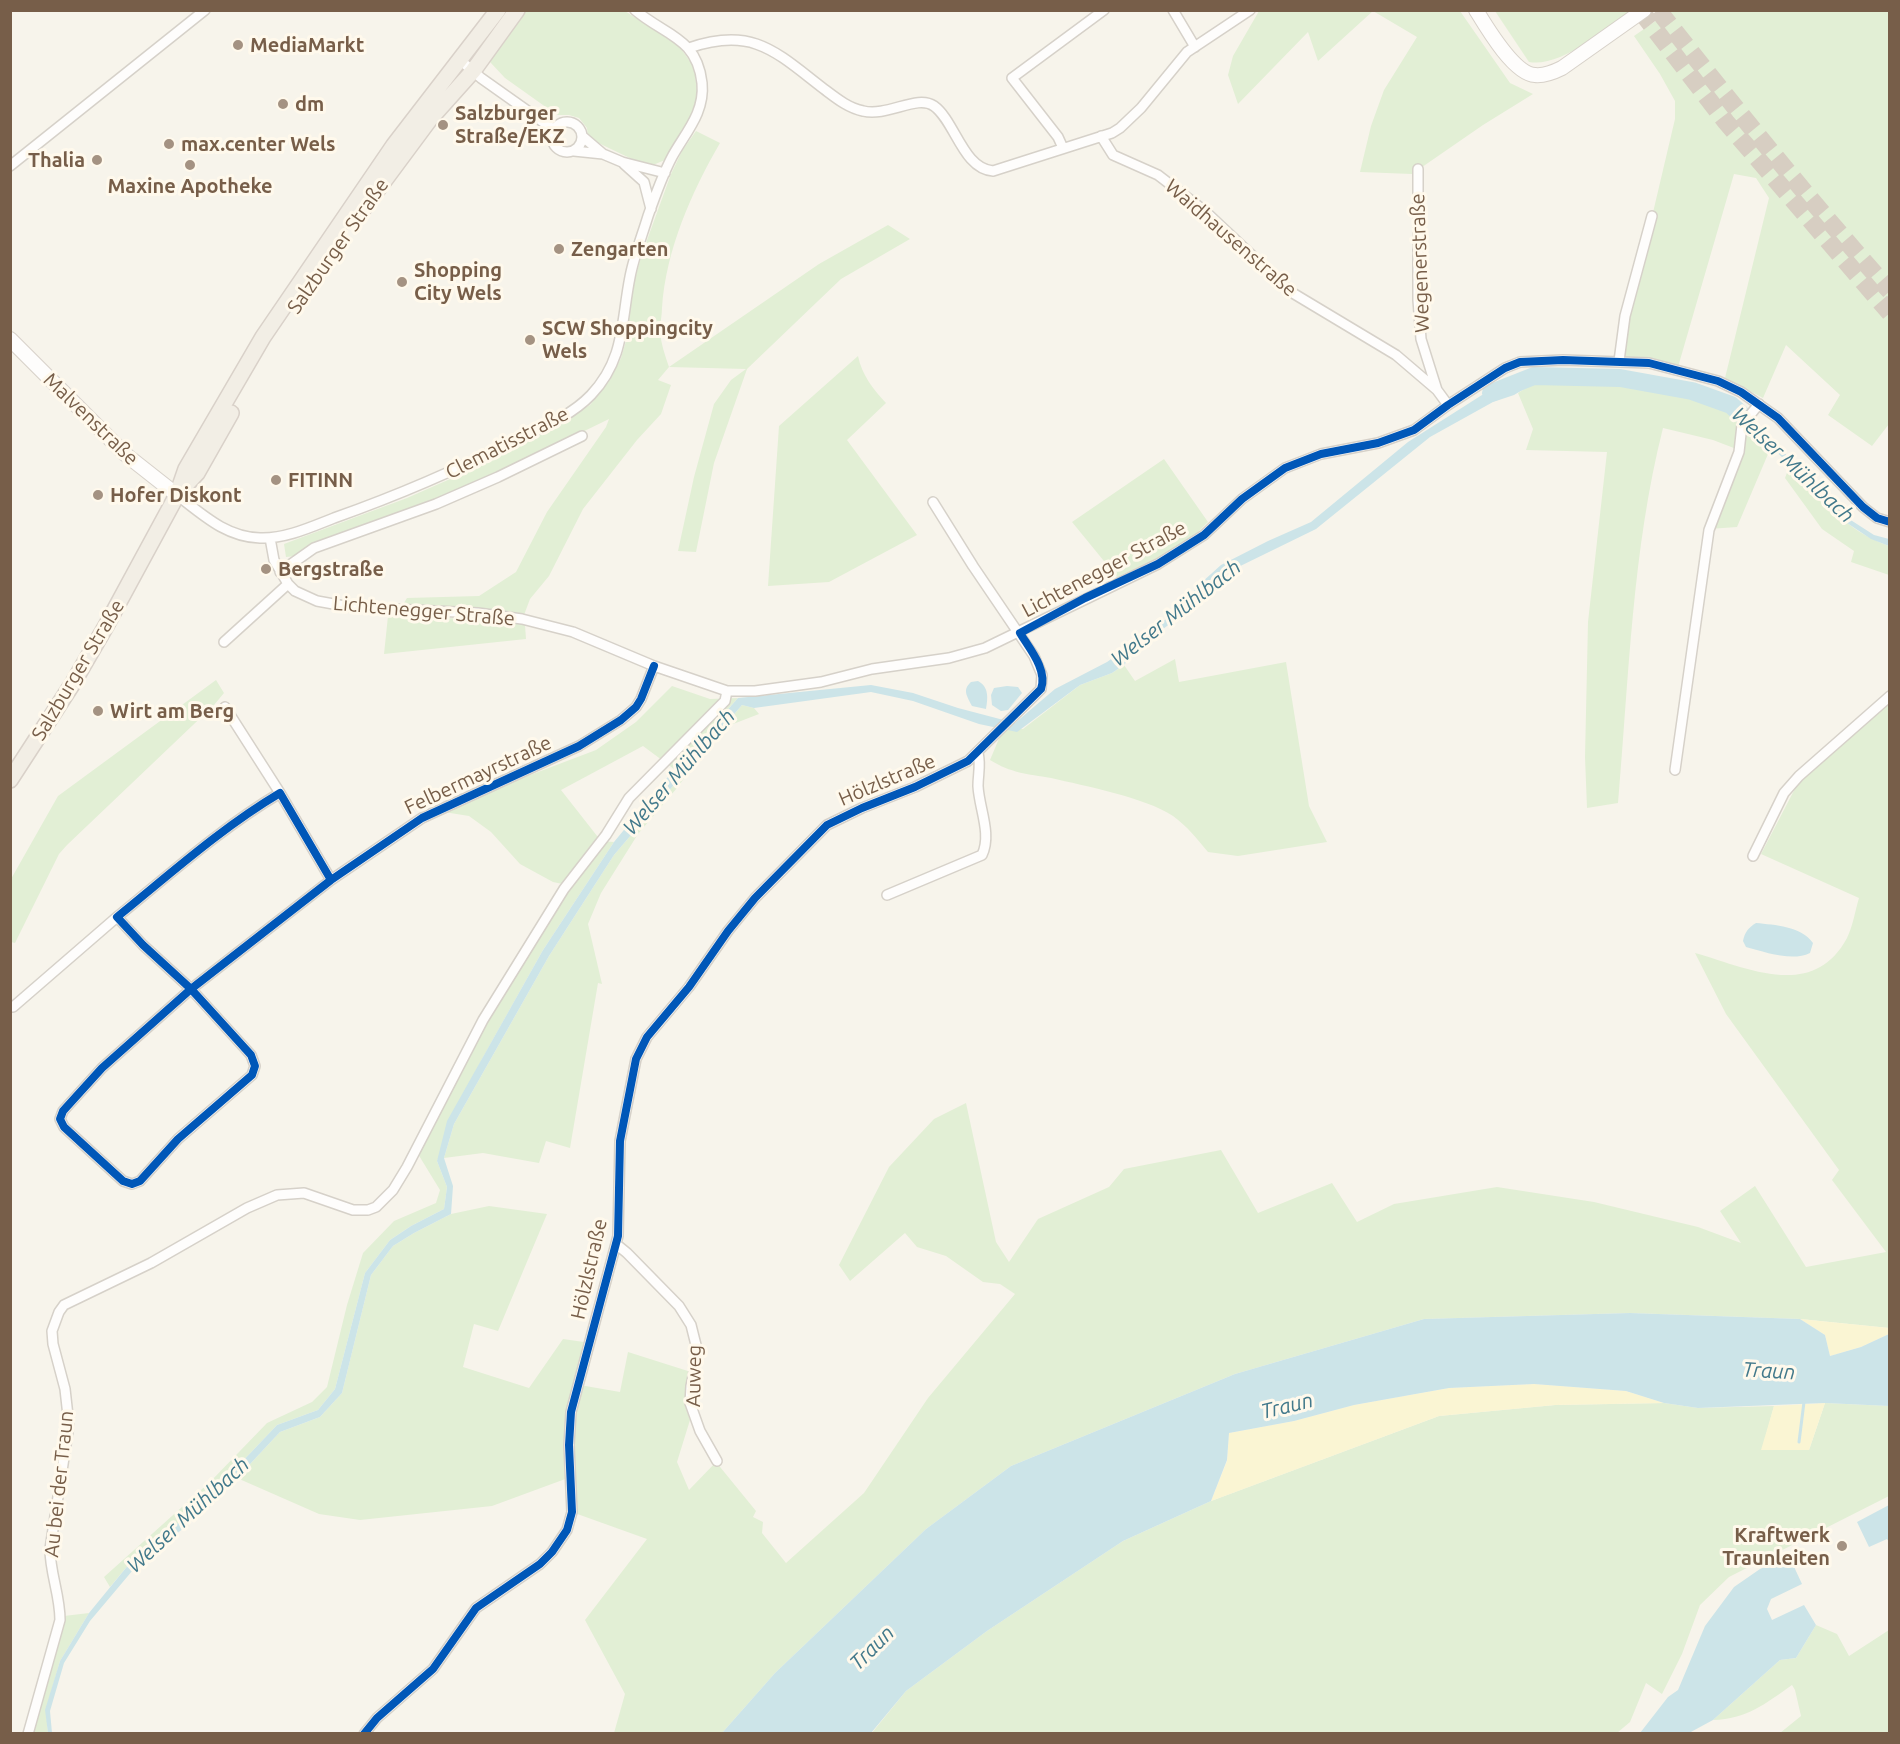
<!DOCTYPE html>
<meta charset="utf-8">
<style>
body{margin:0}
#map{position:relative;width:1900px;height:1744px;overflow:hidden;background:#f7f4eb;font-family:Ubuntu,sans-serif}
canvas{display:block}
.frame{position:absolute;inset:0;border:12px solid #775e49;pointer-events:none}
</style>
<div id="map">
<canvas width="1900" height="1744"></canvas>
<div class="frame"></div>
</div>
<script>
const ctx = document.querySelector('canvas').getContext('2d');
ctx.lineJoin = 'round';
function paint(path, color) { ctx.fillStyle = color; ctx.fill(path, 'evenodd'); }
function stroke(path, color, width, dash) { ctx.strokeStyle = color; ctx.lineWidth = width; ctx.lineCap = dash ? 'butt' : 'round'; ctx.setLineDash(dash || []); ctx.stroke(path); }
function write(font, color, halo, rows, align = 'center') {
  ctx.font = font + ' Ubuntu,sans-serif'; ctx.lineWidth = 6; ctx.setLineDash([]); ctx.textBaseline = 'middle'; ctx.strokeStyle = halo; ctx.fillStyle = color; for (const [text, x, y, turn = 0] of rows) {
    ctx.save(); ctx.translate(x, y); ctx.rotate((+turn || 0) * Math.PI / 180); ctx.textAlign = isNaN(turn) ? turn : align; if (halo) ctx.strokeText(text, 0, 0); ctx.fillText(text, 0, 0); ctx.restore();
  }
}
paint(new Path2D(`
 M525,11H625L679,46L694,67L698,98L691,119L665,160L653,165L638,162L588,138L587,128L579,118L569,115H557L505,78L490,62Z
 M1259,11H1460L1510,83L1533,94L1483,125L1412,174L1360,172L1371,126L1384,90L1417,37L1373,11L1318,61L1308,32L1238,104L1228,75L1233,56Z
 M1495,11H1630C1606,29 1560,68 1529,62Z
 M1670,11H1889V424L1872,446L1828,415L1840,395L1786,345L1763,398L1725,378L1769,198L1756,178L1734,174L1678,367L1619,357L1675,119V101L1660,74L1634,36Z
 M696,131L720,143C691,193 666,250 662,308C662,315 660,323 660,331C661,344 665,355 669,367L819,264L888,225L910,239L841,279L747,369L714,463L696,552L678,551L694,477L714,404L731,380L746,369L669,367L658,380L671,385L661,414L637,440L583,509L549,576L530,599L524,615L402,606L407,598L479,596L516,572L547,512L606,427L609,419L484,480L408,512L320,540L306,547L296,556L286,557L284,544L407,498L491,461L590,405L610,380L621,358L626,341L634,282L642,254L671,174L682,151Z
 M858,356C862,375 873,389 886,403L847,440L917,535L829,582L768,586L779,426Z
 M1619,382L1688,395L1727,407L1771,447L1737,527L1709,529L1739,450L1713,440L1663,428C1632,550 1629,678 1618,803L1587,808L1585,757L1588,622L1607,452L1526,450L1533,429L1518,393L1534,383Z
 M1164,459L1208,522L1184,546L1117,577L1072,522Z
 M1790,465C1822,499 1844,530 1889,546V575L1851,562L1854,551L1822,529L1785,478Z
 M388,616L501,620L525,625L526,639L384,654Z
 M1175,659L1179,682L1286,662L1309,806L1327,842L1238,856L1208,852C1198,840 1187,826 1173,816C1144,797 1085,786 1051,778C1027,774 1011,773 990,760L1003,729H1023L1080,685L1112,673L1124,665L1135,681Z
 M216,680L224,693L214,705L67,845L59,854L15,943L11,942V879L58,796Z
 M672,686L710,699L738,698L674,769L643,746L561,790L601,841L614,842L543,950L482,1059L437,1161L447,1187L444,1209L411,1226L390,1240L365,1273L335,1389L318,1410L277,1425L201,1505L134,1558L110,1587L104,1577L211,1481L267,1423L312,1402L327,1387L347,1305L363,1253L394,1221L436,1203L440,1190L418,1154C466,1063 512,971 572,886L553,882L520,864L491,832L469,816L444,812L517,780L596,750L636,722Z
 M1889,701V1328L1800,1319L1630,1313L1424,1319L1235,1374L1011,1466L926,1529L775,1673L722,1733H614L625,1694L585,1620L647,1539L569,1511L568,1478L492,1506L360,1520L319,1514L237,1478L280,1432L320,1417L342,1393L371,1275L393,1246L414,1233L451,1214L489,1206L547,1214L498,1331L474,1324L463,1367L529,1388L563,1339L584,1342L574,1384L620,1392L628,1352L691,1372L684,1403L690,1420L677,1462L689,1490L716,1462L756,1511L753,1517L763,1522L762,1533L786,1563L864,1493L928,1398L1015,1294L1000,1284L983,1282L946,1256L917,1247L905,1233L850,1281L839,1265L889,1167L934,1119L966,1103L996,1242L1009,1262L1038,1219L1109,1187L1124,1169L1221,1150L1258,1213L1332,1183L1357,1222L1394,1204L1497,1187L1594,1202L1698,1227L1741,1243L1720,1211L1755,1186L1806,1267L1886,1252L1832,1180L1839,1170L1726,1014L1695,953C1748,968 1813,1001 1847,938C1853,926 1855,911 1859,898L1761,854L1800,779Z
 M742,705L754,708L759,714L728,726L698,759L677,788L638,834L601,893L588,924L602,984L598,983L570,1148L546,1141L539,1163L483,1153L444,1158L454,1124L549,956L614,855Z
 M1664,1403L1698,1408L1774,1406L1762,1450H1809L1825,1403L1889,1406V1496L1729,1577L1700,1605L1682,1654L1662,1694L1646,1683L1630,1722L1617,1733L871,1734L906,1691L987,1631L1123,1541L1211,1501L1439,1416L1555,1405Z
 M89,1613L60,1661L46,1710L48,1733L32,1734L64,1616Z
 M1816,1625L1837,1634L1849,1656L1889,1630V1733H1780L1801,1716L1795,1690L1792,1685C1765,1704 1747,1719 1713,1720L1780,1660L1796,1658Z`), '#e2efd5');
paint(new Path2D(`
 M1800,1319L1889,1328V1334L1861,1347L1830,1356L1825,1335Z
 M1534,1384L1626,1391L1664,1403L1555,1405L1439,1416L1211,1501L1227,1461L1229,1433L1294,1421L1354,1405L1449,1388Z
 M1825,1403L1809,1450H1761L1774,1406Z`), '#faf5d3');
paint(new Path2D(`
 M1534,376L1620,378L1692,391L1731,405L1751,418L1846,517L1874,535L1889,539V546L1871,539L1841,519L1790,465L1745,421L1727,407L1688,395L1619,382L1534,383L1514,395L1493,402L1430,437L1316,529L1226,573L1179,617L1139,647L1124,665L1112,673L1080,685L1017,732L979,724L913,701L871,692L754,708L742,705L614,855L549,956L454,1124L444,1158L453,1186L451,1214L414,1233L393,1246L371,1275L342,1393L320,1417L280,1432L208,1509L138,1564L90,1621L64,1663L50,1711L52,1733H48L45,1710L60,1661L89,1613L134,1558L201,1505L277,1425L318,1410L335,1389L365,1273L390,1240L411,1226L444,1209L447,1187L437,1161L447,1121L543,950L614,842L660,786L738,698L871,685L913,693L958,708L1015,723L1055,689L1107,662L1138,640L1174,613L1201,583L1221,565L1268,541L1311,522L1408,442L1482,395Z
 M978,681C989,687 988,698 986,709L972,706C967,696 962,690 971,682Z
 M1007,686L1018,687L1022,693L1008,710L1001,711L992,705L991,695L994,688Z
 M1756,923C1775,925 1801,926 1813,943L1810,953C1792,962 1765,952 1746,947L1743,941C1745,932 1748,928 1756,923Z
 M1630,1313L1800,1319L1825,1335L1830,1356L1861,1347L1889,1334V1406L1825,1403L1698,1408L1664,1403L1626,1391L1534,1384L1449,1388L1354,1405L1294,1421L1229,1433L1227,1460L1211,1501L1123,1541L987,1631L906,1691L871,1733H722L775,1673L926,1529L1011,1466L1235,1374L1424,1319Z
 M1889,1505V1542L1887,1539L1869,1547L1857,1522Z
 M1789,1556L1802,1584L1771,1599L1767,1609L1772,1620L1804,1605L1816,1625L1796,1658L1780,1660L1713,1720L1689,1733H1640L1668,1697L1678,1690L1705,1626L1734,1587L1760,1569Z`), '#cce4e8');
stroke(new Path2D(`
 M1799,1442L1804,1402`), '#cce4e8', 3);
stroke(new Path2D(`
 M1491,393L1534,376L1620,378L1692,391L1731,405L1741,414`), '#cce4e8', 18);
stroke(new Path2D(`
 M1640,10L1726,122L1890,313
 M1658,10C1733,106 1809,200 1890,291`), '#d7cec2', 18, [18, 9]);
const street = new Path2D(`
 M1173,10L1195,47
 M689,48C753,26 776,52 824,89C836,98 848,108 863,111C888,117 917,94 934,106C955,121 963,169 993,171L1112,133L1120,128L1141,108L1187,52L1250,10
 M460,60L481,78L553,129
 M552 137a15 15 0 1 1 30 0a15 15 0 1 1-30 0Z
 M582,136L603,154
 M1101,136L1113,155L1158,175L1206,212L1291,292L1396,355L1437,390L1448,405
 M1063,148L1058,137L1012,78L1104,10
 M574,151L603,154L622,162L665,173
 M624,164L644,182L651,209
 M10,166L205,10
 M1418,169V300L1421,339L1437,390
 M1619,361L1625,316L1652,216
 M177,495C203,515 226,537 260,538C285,539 311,527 334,518C396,496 455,471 513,441C540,428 570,417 591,395C625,359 621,322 630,277C634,256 642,236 648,216C655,196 662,176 672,157C685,133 705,113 702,83C697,37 664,35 635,10
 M270,538L274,560L288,584L295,591L317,601L350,607L478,613L522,619L573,632L654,666L727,691H755L821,682L872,669L949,658L985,648L1158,564L1204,535L1242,499L1285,468L1321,454L1378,443L1414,430L1448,405L1505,368L1520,362L1563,360L1649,363L1718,381L1741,392L1778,418L1863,507L1877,518L1890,522
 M280,572L314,548L436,504L498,477L582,436
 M224,642L288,584
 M225,707L280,793
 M1675,770L1709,530L1739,452L1742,425L1759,404
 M1753,856L1784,793L1799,776L1890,696
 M331,880L280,793C221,828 169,875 117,917L143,945L191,989L251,1055L255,1066L252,1075L178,1139L140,1181L132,1184L123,1181L64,1127L60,1119L63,1111L102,1068L191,989L331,880L422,818L579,746L621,720L636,707L641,699L654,666
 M887,895L982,855C992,834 979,808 978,786C978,774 981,765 978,753
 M13,1007L117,917
 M616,1244L627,1253L679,1306L691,1325L698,1353L691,1386L690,1403L700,1431L717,1461
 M28,1734L60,1620C60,1595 50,1573 50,1549L69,1425L65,1389L53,1344L52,1331L59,1312L64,1305L151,1263L247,1208L277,1195L304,1193L353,1210H368L376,1207L393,1190L407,1167L483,1020L564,889L606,835L629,798L720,706L725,701L727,691
 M364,1734L377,1718L433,1669L476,1608L540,1564L552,1552L567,1530L572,1512L569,1445L571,1412L618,1236L620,1141L636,1059L647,1037L689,987L728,931L755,898L827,825L862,808L915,787L968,761L1041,689L1042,675L1034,656L973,566L933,502`);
const secondary = new Path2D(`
 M1476,10C1487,28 1514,74 1535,75C1545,76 1554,72 1562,68L1644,10
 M10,339L125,454L177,495`);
const primary = new Path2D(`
 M358,216L430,119L473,71L517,10
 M183,488L197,473L231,413
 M10,780L73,683L106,626L177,495L186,469L263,337L394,145L498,10`);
stroke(street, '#d6d1c9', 12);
stroke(secondary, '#d7d1c9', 16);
stroke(primary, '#d9d1c9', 18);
stroke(street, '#fefdfc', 9);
stroke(secondary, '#fefdfc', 14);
stroke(primary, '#f2eee5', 15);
stroke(new Path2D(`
 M331,880L280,793C221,828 169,875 117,917L143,945L191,989L251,1055L255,1066L252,1075L178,1139L140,1181L132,1184L123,1181L64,1127L60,1119L63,1111L102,1068L191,989L331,880L422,818L579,746L621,720L636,707L641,699L654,666
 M364,1734L377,1718L433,1669L476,1608L540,1564L552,1552L567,1530L572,1512L569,1445L571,1412L618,1236L620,1141L636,1059L647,1037L689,987L728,931L755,898L827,825L862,808L915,787L968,761L1041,689C1048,670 1029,648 1020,633L1085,598L1158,564L1204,535L1242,499L1285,468L1321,454L1378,443L1414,430L1448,405L1505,368L1520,362L1563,360L1649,363L1718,381L1741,392L1778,418L1863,507L1877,518L1890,522`), '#0057b8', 8);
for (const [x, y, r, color] of [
 [238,45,6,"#a49282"],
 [283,104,6,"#a49282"],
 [443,125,6,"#a49282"],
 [169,144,6,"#a49282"],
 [97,160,6,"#a49282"],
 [190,165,6,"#a49282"],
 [559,249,6,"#a49282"],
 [402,282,6,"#a49282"],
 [530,340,6,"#a49282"],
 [276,480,6,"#a49282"],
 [98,495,6,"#a49282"],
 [266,569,6,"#a49282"],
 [98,711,6,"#a49282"],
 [1842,1546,6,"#a49282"]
]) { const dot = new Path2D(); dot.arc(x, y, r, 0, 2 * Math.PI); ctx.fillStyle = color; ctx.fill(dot); stroke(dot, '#fff9ec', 2); }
write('bold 20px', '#775e49', '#fff9ec', [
 ["MediaMarkt",250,45],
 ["dm",295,104],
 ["Salzburger",455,113],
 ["Straße/EKZ",455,136],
 ["max.center Wels",181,144],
 ["Thalia",85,160,"right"],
 ["Maxine Apotheke",190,186,"center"],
 ["Zengarten",571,249],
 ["Shopping",414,270],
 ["City Wels",414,293],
 ["SCW Shoppingcity",542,328],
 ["Wels",542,351],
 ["FITINN",288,480],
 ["Hofer Diskont",110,495],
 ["Bergstraße",278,569],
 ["Wirt am Berg",110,711],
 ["Kraftwerk",1830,1535,"right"],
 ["Traunleiten",1830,1558,"right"]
], 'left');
write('20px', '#775e49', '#fff9ec', [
 ["Waidhausenstraße",1231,238,41],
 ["Salzburger Straße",338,246,-55],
 ["Wegenerstraße",1420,263,-92],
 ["Malvenstraße",91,419,44],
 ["Clematisstraße",507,443,-27],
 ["Lichtenegger Straße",1104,569,-28],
 ["Lichtenegger Straße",424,611,5],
 ["Salzburger Straße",78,670,-59],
 ["Felbermayrstraße",478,775,-25],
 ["Hölzlstraße",887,780,-23],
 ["Hölzlstraße",589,1269,-77],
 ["Auweg",694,1376,-89],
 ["Au bei der Traun",59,1484,-84]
]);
write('italic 21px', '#42798b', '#fff9ec', [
 ["Welser Mühlbach",1793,465,43],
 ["Welser Mühlbach",1176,613,-38],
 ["Welser Mühlbach",679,772,-49],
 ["Traun",1769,1371,3],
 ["Traun",1287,1406,-14],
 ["Welser Mühlbach",188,1515,-43],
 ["Traun",872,1648,-45]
]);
</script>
